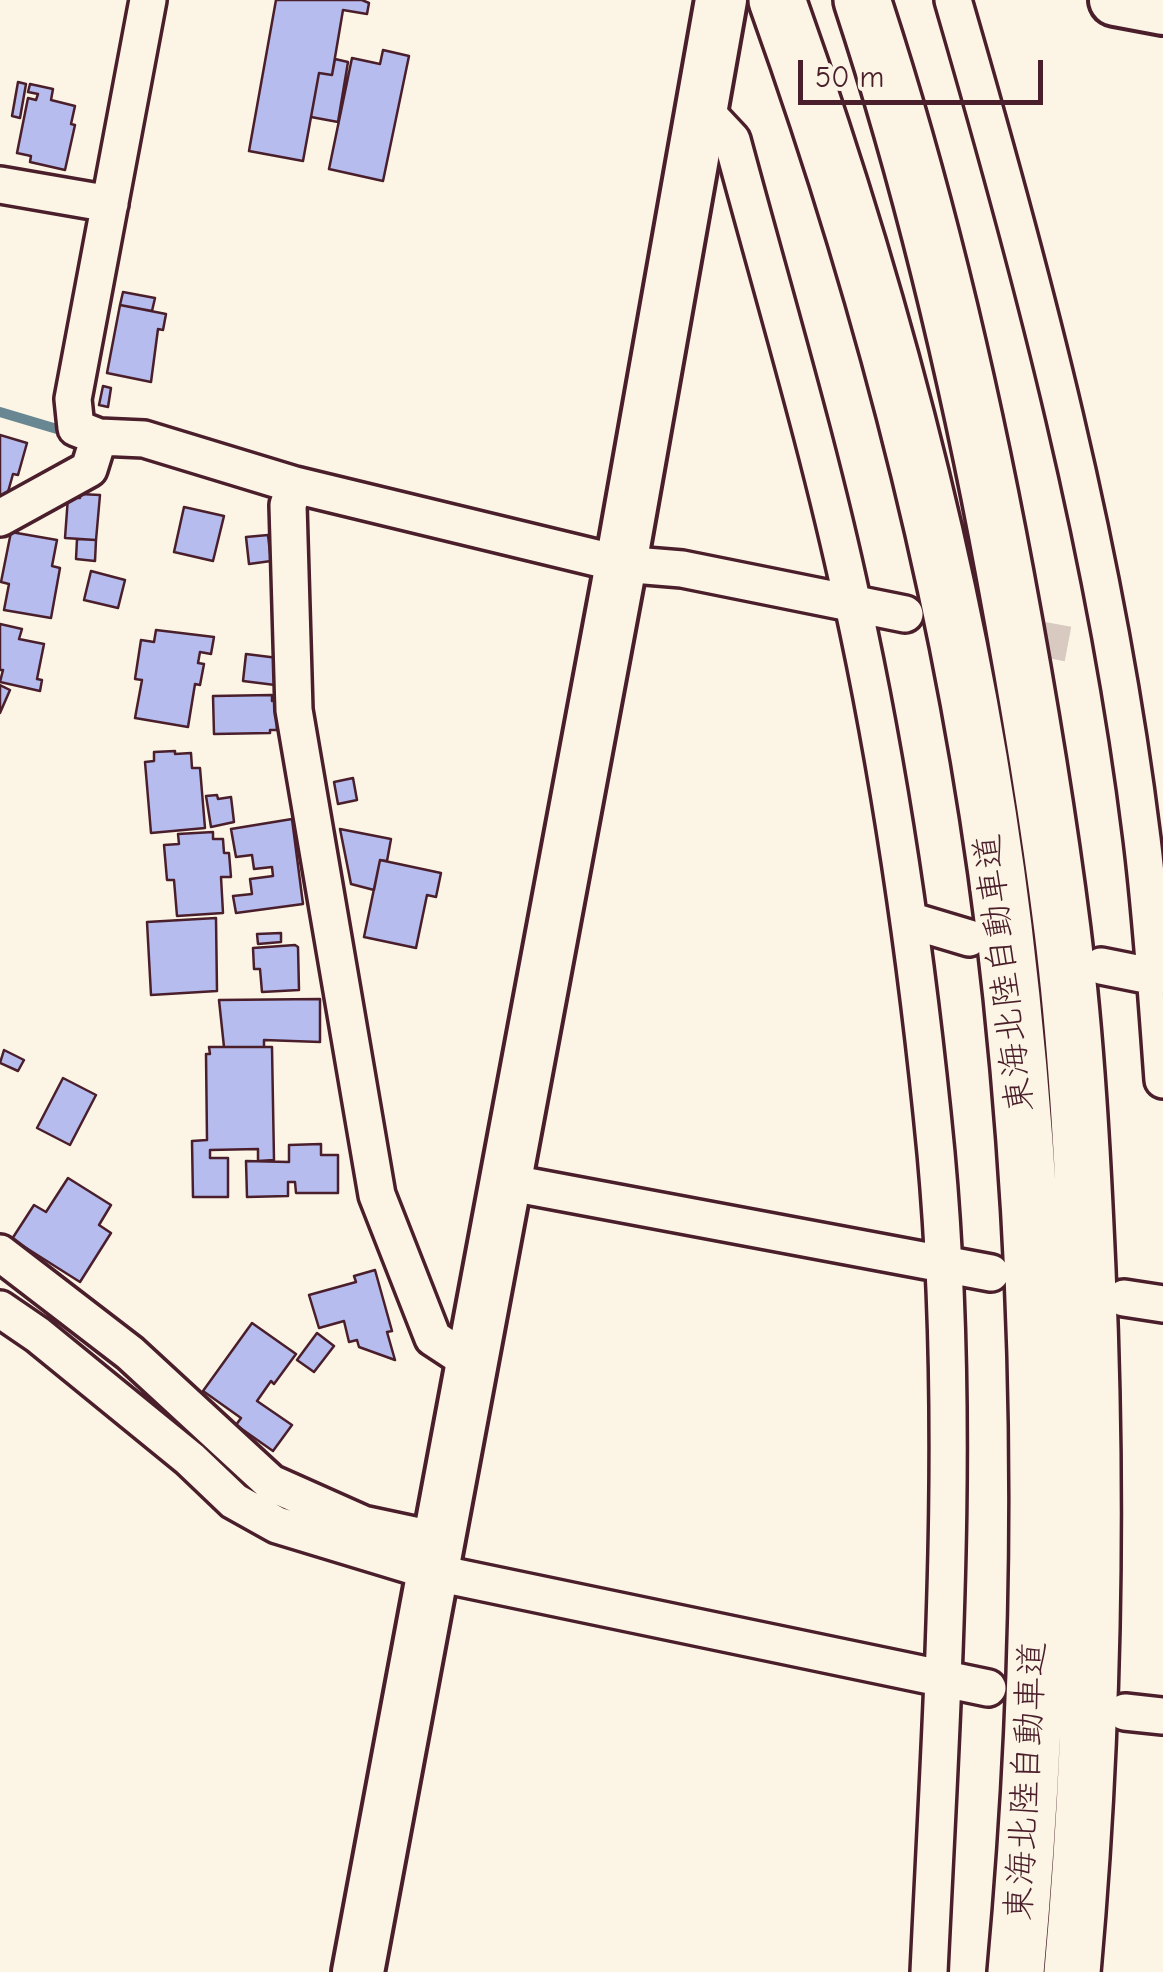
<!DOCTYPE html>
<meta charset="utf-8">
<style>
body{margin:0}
#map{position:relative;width:1163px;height:1972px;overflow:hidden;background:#fcf5e5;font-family:"Comic Neue",sans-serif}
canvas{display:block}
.scale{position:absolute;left:798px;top:60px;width:245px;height:45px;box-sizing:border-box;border:5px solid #4a1f2b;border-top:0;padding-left:12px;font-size:30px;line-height:35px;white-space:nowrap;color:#4a1f2b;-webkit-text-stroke:8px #fcf5e5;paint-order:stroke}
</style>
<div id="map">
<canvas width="1163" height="1972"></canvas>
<div class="scale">50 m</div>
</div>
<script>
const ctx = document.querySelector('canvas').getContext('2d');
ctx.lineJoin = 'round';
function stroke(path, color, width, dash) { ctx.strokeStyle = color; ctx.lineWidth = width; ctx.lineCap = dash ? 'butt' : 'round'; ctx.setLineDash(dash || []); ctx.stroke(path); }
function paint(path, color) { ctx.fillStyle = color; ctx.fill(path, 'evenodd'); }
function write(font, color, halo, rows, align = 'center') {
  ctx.font = font + ' "Comic Neue","Klee One",sans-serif'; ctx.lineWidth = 9; ctx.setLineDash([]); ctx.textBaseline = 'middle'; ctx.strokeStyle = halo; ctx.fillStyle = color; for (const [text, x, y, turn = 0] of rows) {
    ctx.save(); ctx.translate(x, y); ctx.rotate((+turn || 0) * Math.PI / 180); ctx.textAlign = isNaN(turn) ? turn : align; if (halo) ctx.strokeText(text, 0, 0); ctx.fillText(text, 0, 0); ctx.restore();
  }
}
stroke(new Path2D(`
 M0,412L67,432`), '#688793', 10);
const building = new Path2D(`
 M276,0H362L369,3L367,14L343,10L332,75L319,73L303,161L249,151Z
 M383,50L409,56L383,181L329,169L352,58L380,64Z
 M335,59L348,62L338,122L311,117L319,73L332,75Z
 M18,82L26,84L20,118L12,116Z
 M30,84L53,89L51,100L75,106L71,124L75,125L65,170L30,162L31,156L17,153L28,98L36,100L38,94L28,92Z
 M123,292L155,298L152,311L120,305Z
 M120,305L166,314L163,330L158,329L151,382L107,373Z
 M103,386L111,388L108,407L99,405Z
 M0,435L27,443L18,475L13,474L6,499L0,497Z
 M80,494L100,495L96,540L65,538L68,497L80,498Z
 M184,507L224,516L213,561L174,552Z
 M11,532L57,540L52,566L60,568L51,618L4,610L9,584L1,582Z
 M268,535L271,561L249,564L246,537Z
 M77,539L96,540L95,561L76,559Z
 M91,571L125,580L118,608L84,600Z
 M0,624L22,629L19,639L44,644L37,679L42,680L40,691L0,682L3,670H0Z
 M156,630L214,637L211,654L200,652L198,663L204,664L200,685L195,684L188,727L135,718L142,680L135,679L141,640L154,642Z
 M246,654L278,658L275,685L243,681Z
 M0,685L10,690L0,713Z
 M272,695V701L276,700L277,730H270V733L214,734L213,696Z
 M175,751V754L191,753L192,768H200L205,828L151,833L145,762L154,761V752Z
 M353,778L357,800L338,804L334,782Z
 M217,795L218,799L231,797L234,822L211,827L206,796Z
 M292,819L303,904L236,913L233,896L252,894L250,879L273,876L272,867L254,869L252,855L236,857L231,829Z
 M340,829L391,839L387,861L380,860L374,890L351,884Z
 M213,832V839H223L224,853H229L231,877H221L223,913L177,916L174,880H167L164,845L179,844L178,834Z
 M380,860L441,873L436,897L427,895L416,948L364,937Z
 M216,918L217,991L151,995L147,922Z
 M281,933V942L258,944L257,934Z
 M295,945L298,947L299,990L262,992L260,969H254L253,948Z
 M320,999V1042L264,1040V1047H224L219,1000Z
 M209,1047H272L274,1160L258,1161V1149L210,1150V1158H228V1197H193L192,1141L207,1140L206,1054H210Z
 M4,1050L24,1060L18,1071L0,1063Z
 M63,1078L96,1095L70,1145L37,1128Z
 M321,1144V1155H338V1193H296L295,1182H288V1196L247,1197L246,1161L289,1162V1145Z
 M68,1178L111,1205L99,1225L111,1233L80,1282L12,1239L34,1205L46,1212Z
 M375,1270L392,1331L387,1332L395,1360L359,1347L357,1340L349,1342L344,1321L319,1328L309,1295L356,1282L354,1276Z
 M252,1323L296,1354L274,1384L271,1381L257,1401L292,1425L273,1451L236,1425L241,1418L203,1391Z
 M317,1333L334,1346L314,1372L297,1360Z`);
paint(building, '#b7bcee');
stroke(building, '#4a1f2b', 2.5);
stroke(new Path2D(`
 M935,619L1068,644`), '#d8cac0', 35, [35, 18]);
const street = new Path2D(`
 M148,0L73,399L76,428L99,437L144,439L295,485L621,564L682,569L905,614
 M953,0C1033,275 1107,554 1142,839C1152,919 1157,1000 1163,1080
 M703,109L732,140C773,293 819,446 852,600C892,782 918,967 936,1153C961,1425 942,1700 929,1972
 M0,185L110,204
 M295,485L288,505L294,710L377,1195L433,1338L471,1363
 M0,518L89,469L99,437
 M909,920L969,938
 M1101,966L1156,977
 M506,1182L991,1273
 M0,1253L130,1353L271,1483L363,1524L438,1540
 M1124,1298L1163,1304
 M0,1309L38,1335L190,1459L234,1501L277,1525L432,1572L988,1688
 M1125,1712L1163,1716`);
const secondary = new Path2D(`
 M1115,0L1163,9
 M358,1972L621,564L721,0`);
const highway = new Path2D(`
 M777,0C884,299 965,612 1004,927C1046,1273 1048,1625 1016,1972
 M862,0C924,188 969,380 1005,574C1027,692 1047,811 1062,930C1076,1043 1082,1157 1087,1270C1097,1504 1093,1739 1072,1972`);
stroke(street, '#4a1f2b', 42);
stroke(secondary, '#4a1f2b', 58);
stroke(highway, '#4a1f2b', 62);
stroke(street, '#fcf5e5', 35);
stroke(secondary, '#fcf5e5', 50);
stroke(highway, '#fcf5e5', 55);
write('35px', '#4a1f2b', '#fcf5e5', [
 ["東海北陸自動車道",1005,973,-97],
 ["東海北陸自動車道",1027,1781,-87]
]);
</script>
